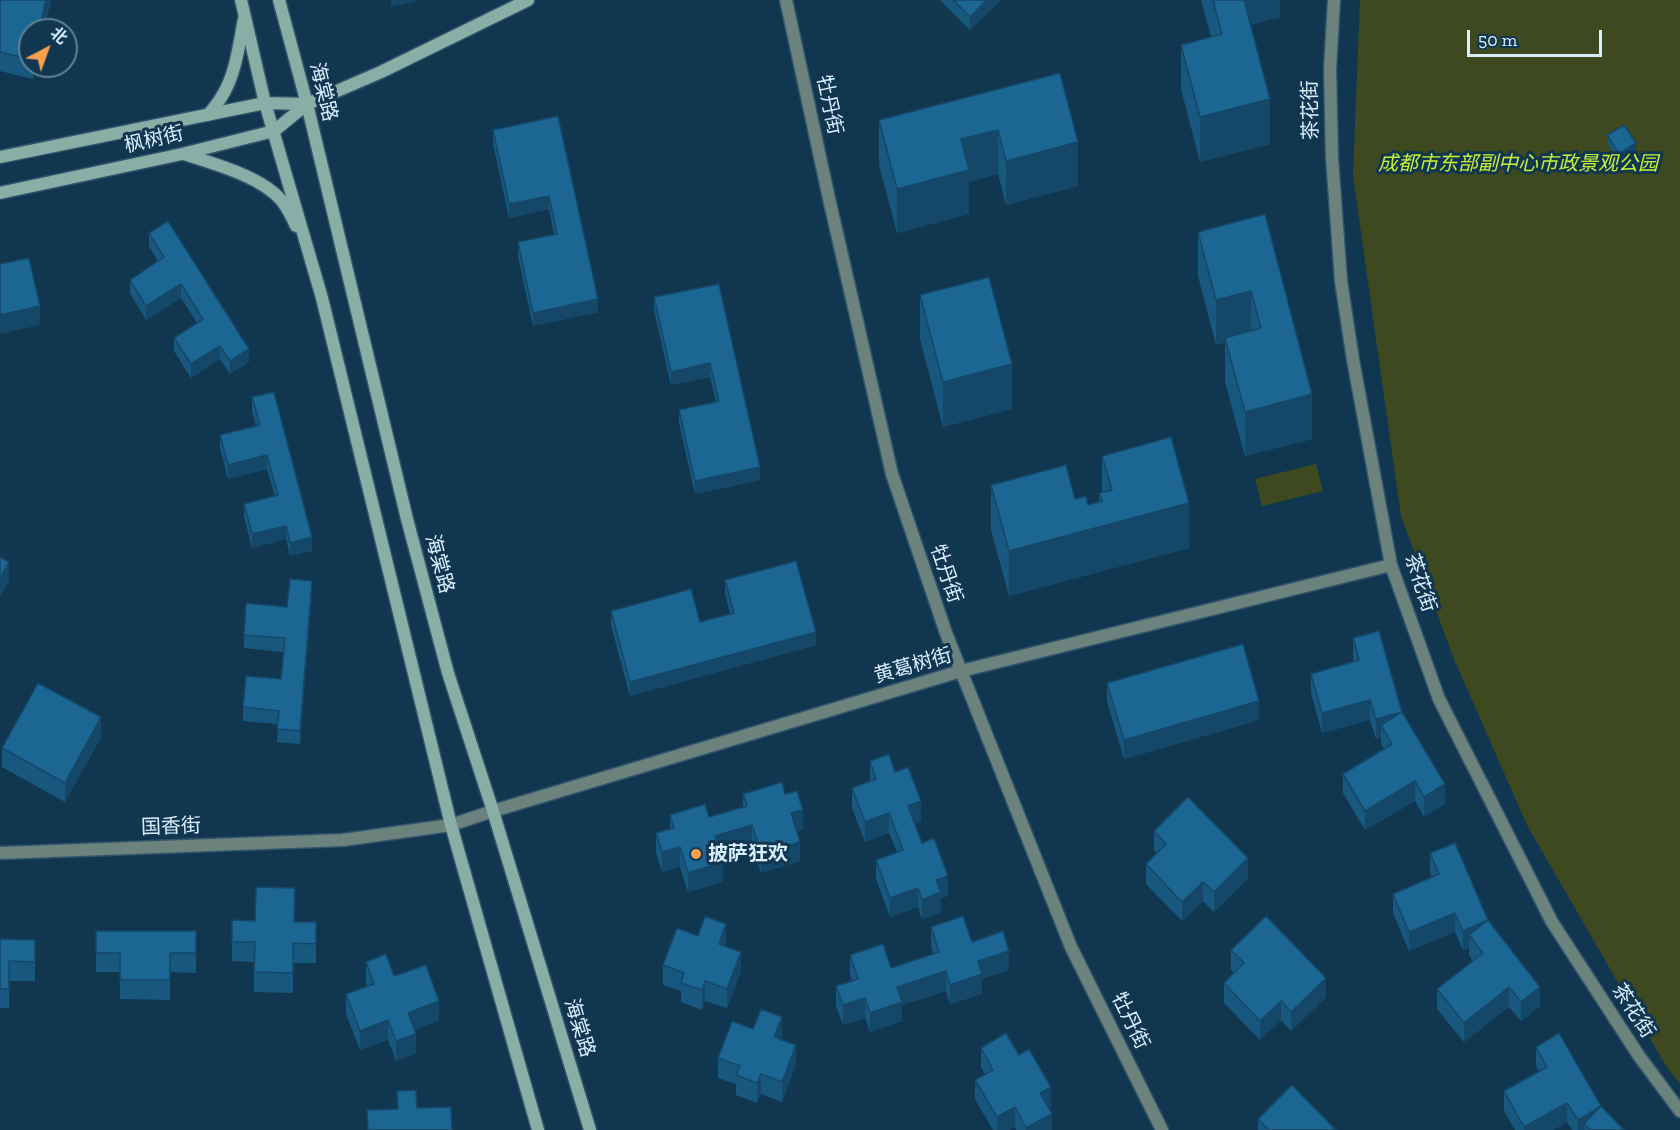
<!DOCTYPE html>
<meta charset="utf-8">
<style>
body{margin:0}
#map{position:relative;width:1680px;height:1130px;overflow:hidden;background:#113750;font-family:"Zilla Slab","Noto Sans SC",serif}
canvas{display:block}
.north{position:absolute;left:18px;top:18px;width:60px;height:60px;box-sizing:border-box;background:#113750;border:2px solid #618096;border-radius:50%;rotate:41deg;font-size:16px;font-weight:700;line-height:24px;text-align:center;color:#daeefe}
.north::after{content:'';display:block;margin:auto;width:21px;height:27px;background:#f9a04c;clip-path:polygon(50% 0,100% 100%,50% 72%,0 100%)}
.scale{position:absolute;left:1467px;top:30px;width:135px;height:27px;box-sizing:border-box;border:3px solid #daeefe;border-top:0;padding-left:8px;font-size:18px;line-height:21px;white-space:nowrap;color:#daeefe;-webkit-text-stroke:4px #113750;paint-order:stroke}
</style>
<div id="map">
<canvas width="1680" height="1130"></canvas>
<div class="north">北</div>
<div class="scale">50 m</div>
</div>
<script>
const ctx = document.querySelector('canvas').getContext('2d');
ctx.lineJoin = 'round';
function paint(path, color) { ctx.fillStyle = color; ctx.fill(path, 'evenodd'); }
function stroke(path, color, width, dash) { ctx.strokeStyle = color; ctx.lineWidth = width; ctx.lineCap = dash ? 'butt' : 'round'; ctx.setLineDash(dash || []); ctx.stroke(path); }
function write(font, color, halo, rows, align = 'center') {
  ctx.font = font + ' "Zilla Slab","Noto Sans SC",serif'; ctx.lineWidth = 6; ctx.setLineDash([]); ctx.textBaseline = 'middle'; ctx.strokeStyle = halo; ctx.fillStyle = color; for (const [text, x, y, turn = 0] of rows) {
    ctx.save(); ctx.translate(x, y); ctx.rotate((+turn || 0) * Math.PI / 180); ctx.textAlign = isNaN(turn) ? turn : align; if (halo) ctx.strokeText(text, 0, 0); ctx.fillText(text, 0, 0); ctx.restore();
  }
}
paint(new Path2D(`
 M1360,0H1680V1084L1666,1066L1527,825L1454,659L1401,516L1353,176Z
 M1316,464L1323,491L1262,506L1255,479Z`), '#3e491f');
const street = new Path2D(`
 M786,0L828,194L892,474L946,633L1071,947L1162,1130
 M1334,0L1330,69L1332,158L1341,281L1353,360L1391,565L1439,699L1552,922L1639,1056L1680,1111
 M0,853L343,840L451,825L493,811L961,671L1391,565`);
const secondary = new Path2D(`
 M241,0L265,103L322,298L451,825L538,1130
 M279,0L307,104L407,519L448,673L493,811L590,1130
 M208,115C213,109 218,103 222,96C236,74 239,44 244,19
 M184,154C214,164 261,176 282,201C287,208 292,217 296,226
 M0,157L265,103L307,104
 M0,193L182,154L274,131L307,104L381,72L528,0`);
stroke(street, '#31546c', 15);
stroke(secondary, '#31546c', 15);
stroke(street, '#6b827d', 12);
stroke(secondary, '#89aea6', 12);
paint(new Path2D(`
 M0,0H51L44,30H30V66H36L33,79L0,71Z
 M940,0H1001L970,30Z
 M1201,0H1280V17L1250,25L1270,144L1200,162L1181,89V45L1211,37Z
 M1060,73L1078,186L1006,205L998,174L969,182V214L897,233L879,165V120Z
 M558,116L598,312L533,326L518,256V242L554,234L549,209L509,218L493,144V130Z
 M1607,135L1636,150L1619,161L1607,142Z
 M1265,214L1312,439L1245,456L1225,382V342L1216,345L1198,276V232Z
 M149,233L249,362L230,374L220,359L191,378L174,351V338L197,323L181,298L146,320L130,293V280L158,261L149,247Z
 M719,284L760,480L695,494L679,423V410L716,402L710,377L671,385L654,311V297Z
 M920,295L1012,409L943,427L920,339Z
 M252,397L312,551L290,556L286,539L252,548L244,517V504L275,496L267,469L228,479L220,448V435L256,426L252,411Z
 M1102,456L1189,548L1009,596L991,530V485L1075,499L1088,505L1099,502V493L1102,492Z
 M725,580L816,645L630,696L611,625V611L700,622L730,614L725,594Z
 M312,594L300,744L277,742L278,724L243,721V707L281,679L283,652L244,648V635L287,607Z
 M1353,638L1402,712L1445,804L1424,817L1415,801L1365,830L1343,793V774L1384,749L1381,744V737L1376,739L1370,720L1322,733L1311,693V674L1354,662L1353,658Z
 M1107,683L1259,720L1124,759L1107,702Z
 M101,737L65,802L2,767V748Z
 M870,761L895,772L921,821L915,823L922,843L948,896L941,898V912L922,919L918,907L890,917L876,879V860L897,852L889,833L865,842L852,808V788L870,781Z
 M743,794H785L803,829L797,831L800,861L761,873L752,844L720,854L723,882L688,892L680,867L662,872L656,853V833L670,829V815L709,817L743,807Z
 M1154,831L1248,878L1214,912L1203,901L1182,921L1146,884V864L1157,854L1154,850Z
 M1430,853L1488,920L1540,1006L1521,1021L1509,1007L1464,1042L1437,1009V989L1473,961L1469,955V948L1463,950L1455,932L1409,951L1393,913V894L1432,877L1430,873Z
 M232,920L316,922V963H293V993L254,992V962L232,961Z
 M931,927L972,942L1009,970L982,979V994L950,1004L946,991L902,1005V1021L870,1032L865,1018L843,1025L836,1006V986L852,981L850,974V955L891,968L933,954L931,947Z
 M96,931H196V973L170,972V1000L120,999V972H96Z
 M698,936L726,944L725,946L741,971L727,1008L705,1001L702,1010L681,1002V991L663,985V965Z
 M0,939L35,940V981H9V1008H0Z
 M1231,950L1326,997L1291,1031L1281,1020L1260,1040L1224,1003V983L1234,973L1231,970Z
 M366,962L394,976L439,1020L415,1030L416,1053L396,1061L388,1040L360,1050L346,1014V994L367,986L366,982Z
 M753,1029L782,1037L781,1039L796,1064L782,1102L761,1094L757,1103L736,1095V1084L718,1078V1058Z
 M1536,1047L1601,1106L1624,1130H1572L1567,1122L1553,1130H1515L1504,1111V1091L1539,1071L1536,1066Z
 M981,1048L1019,1055L1051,1107L1048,1108L1052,1130H1016L1015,1127L1009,1130H993L975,1099V1080L985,1074L981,1067Z
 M1258,1119L1336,1130H1258Z`), '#18587f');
paint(new Path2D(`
 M46,0H51L44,30H39Z
 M391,0H421L391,7Z
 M987,0H1001L970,30V17Z
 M1239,0H1280V17L1239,28Z
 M33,66H36L33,79Z
 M1270,99V144L1200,162V117Z
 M998,130V174L969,182V214L897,233V189L961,139Z
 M1078,142V186L1006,205V161Z
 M1636,143V150L1619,161V154Z
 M549,196V209L509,218V204Z
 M181,284V298L146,320V306Z
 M1251,291V336L1225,338V342L1216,345V300Z
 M598,299V312L533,326V313Z
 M40,306V325L0,334V315Z
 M220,346V359L191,378V364Z
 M249,349V362L230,374V361Z
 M710,363V377L671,385V372Z
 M1012,364V409L943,427V382Z
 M1312,394V439L1245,456V412Z
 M267,455V469L228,479V465Z
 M760,467V480L695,494V481Z
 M1189,503V548L1009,596V551Z
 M286,526V539L252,548V534Z
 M312,537V551L290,556V543Z
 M9,562V581L0,598V579Z
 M312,581V594L300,744V731Z
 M816,632V645L630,696V682Z
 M1370,700V720L1322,733V713Z
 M1259,701V720L1124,759V740Z
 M1402,712L1381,725V737L1376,739V719Z
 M101,717V737L65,802V783Z
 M1415,781V801L1365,830V811Z
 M1445,784V804L1424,817V797Z
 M921,801V821L908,826V806Z
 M803,810V829L791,833V813Z
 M889,813V833L865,842V822Z
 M752,825V844L715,856V836Z
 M800,842V861L761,873V853Z
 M680,847V867L662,872V852Z
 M1248,858V878L1214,912V892Z
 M723,862V882L688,892V873Z
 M948,876V896L941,898V912L922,919V900L936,880Z
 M1203,882V901L1182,921V902Z
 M918,888V907L890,917V898Z
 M1455,913V932L1409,951V932Z
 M1488,920L1469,935V948L1463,950V931Z
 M726,924V944L719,963V944Z
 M1009,951V970L982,979V994L950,1004V985L978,961Z
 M741,952V971L727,1008V989Z
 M946,971V991L902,1005V1021L870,1032V1013L897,987Z
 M1326,978V997L1291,1031V1012Z
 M705,981V1001L702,1010V990Z
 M1509,987V1007L1464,1042V1023Z
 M1540,987V1006L1521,1021V1002Z
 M865,998V1018L843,1025V1005Z
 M439,1001V1020L408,1032V1013Z
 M1281,1001V1020L1260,1040V1021Z
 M782,1017V1037L774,1056V1037Z
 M388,1020V1040L360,1050V1031Z
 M416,1034V1053L396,1061V1041Z
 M796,1045V1064L782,1102V1082Z
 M761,1074V1094L757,1103V1083Z
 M1051,1087V1107L1040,1113V1093Z
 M1567,1103V1122L1553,1130H1524V1127Z
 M1601,1106L1584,1124V1130H1578V1120Z
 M1015,1107V1127L1009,1130H997V1117Z
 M1052,1114V1130H1026V1128Z`), '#144768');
const building = new Path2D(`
 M0,0H46L39,30H30V59L0,52Z
 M953,0H987L970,17Z
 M1213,0H1244L1270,99L1200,117L1181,45L1222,34Z
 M1060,73L1078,142L1006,161L998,130L961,139L969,170L897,189L879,120Z
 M558,116L598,299L533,313L518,242L557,234L549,196L509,204L493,130Z
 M1624,125L1636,143L1619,154L1607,135Z
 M1265,214L1312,394L1245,412L1225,338L1261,328L1251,291L1216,300L1198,232Z
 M168,221L249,349L230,361L220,346L191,364L174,338L203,319L181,284L146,306L130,280L164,257L149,233Z
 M29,258L40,306L0,315V264Z
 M989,277L1012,364L943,382L920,295Z
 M719,284L760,467L695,481L679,410L719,401L710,363L671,372L654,297Z
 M274,392L312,537L290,543L286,526L252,534L244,504L278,495L267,455L228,465L220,435L260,425L252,397Z
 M1171,437L1189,503L1009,551L991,485L1066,465L1075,499L1086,496L1088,505L1102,501L1099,493L1112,490L1102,456Z
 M0,557L9,562L0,579Z
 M796,561L816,632L630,682L611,611L691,589L700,622L734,613L725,580Z
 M290,579L312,581L300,731L277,729L279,711L243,707L246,676L281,679L285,638L244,635L246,603L287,607Z
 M1379,631L1402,712L1445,784L1424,797L1415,781L1365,811L1343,774L1392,744L1381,725L1402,712L1376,719L1370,700L1322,713L1311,674L1359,660L1353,638Z
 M1243,644L1259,701L1124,740L1107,683Z
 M38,683L101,717L65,783L2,748Z
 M889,754L895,772L908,767L921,801L908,806L922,843L934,838L948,876L936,880L941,892L922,900L918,888L890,898L876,860L903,850L889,813L865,822L852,788L876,779L870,761Z
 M782,782L785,794L797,791L803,810L791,813L800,842L761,853L752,825L715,836L723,862L688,873L680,847L662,852L656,833L674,828L670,815L705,804L709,817L747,806L743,794Z
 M1188,797L1248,858L1214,892L1203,882L1182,902L1146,864L1166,844L1154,831Z
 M1455,843L1488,920L1463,931L1455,913L1409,932L1393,894L1439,874L1430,853Z
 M256,887L295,888L294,922H316V944L293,943V973L254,972L255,942H232V920L255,921Z
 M705,916L726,924L719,944L741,952L727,989L705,981L702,990L681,983L684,973L663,965L677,928L698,936Z
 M963,916L972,942L1003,931L1009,951L978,961L982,974L950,985L946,971L897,987L902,1002L870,1013L865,998L843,1005L836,986L858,979L850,955L883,944L891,968L939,952L931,927Z
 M1266,916L1326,978L1291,1012L1281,1001L1260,1021L1224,983L1244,963L1231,950Z
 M1488,920L1540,987L1521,1002L1509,987L1464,1023L1437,989L1483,953L1469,935Z
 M96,931H196V953H170V980H120V953H96Z
 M0,939L35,940V962L9,961V989H0Z
 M386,954L394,976L426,965L439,1001L408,1013L416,1034L396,1041L388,1020L360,1031L346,994L374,984L366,962Z
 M761,1009L782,1017L774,1037L796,1045L782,1082L761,1074L757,1083L736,1075L740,1066L718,1058L732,1021L753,1029Z
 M1006,1033L1019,1055L1029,1049L1051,1087L1040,1093L1052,1114L1026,1128L1015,1107L997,1117L975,1080L993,1070L981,1048Z
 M1559,1033L1601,1106L1578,1120L1567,1103L1524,1127L1504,1091L1547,1067L1536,1047Z
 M1292,1085L1336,1130H1269L1258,1119Z
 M416,1090L417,1108L451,1107L452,1130H368L367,1110L398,1109L397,1091Z
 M1601,1106L1624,1130H1590L1584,1124Z`);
paint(building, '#1c6694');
stroke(building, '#144768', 1.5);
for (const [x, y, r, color] of [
 [696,854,6,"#f9a04c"]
]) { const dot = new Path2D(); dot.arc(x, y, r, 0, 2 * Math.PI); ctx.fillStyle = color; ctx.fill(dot); stroke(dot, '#113750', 2); }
write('20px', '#daeefe', '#113750', [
 ["海棠路",323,92,76],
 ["牡丹街",829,105,78],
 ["茶花街",1311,110,-91],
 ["枫树街",154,140,-13],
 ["海棠路",439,564,75],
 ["牡丹街",946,574,71],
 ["茶花街",1420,583,72],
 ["黄葛树街",913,666,-16],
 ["国香街",171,827,-2],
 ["茶花街",1633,1011,57],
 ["牡丹街",1130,1021,64],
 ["海棠路",579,1028,73]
]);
write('italic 20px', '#c7ee36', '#113750', [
 ["成都市东部副中心市政景观公园",1518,164]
]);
write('bold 20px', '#daeefe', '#113750', [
 ["披萨狂欢",708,854]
], 'left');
</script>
